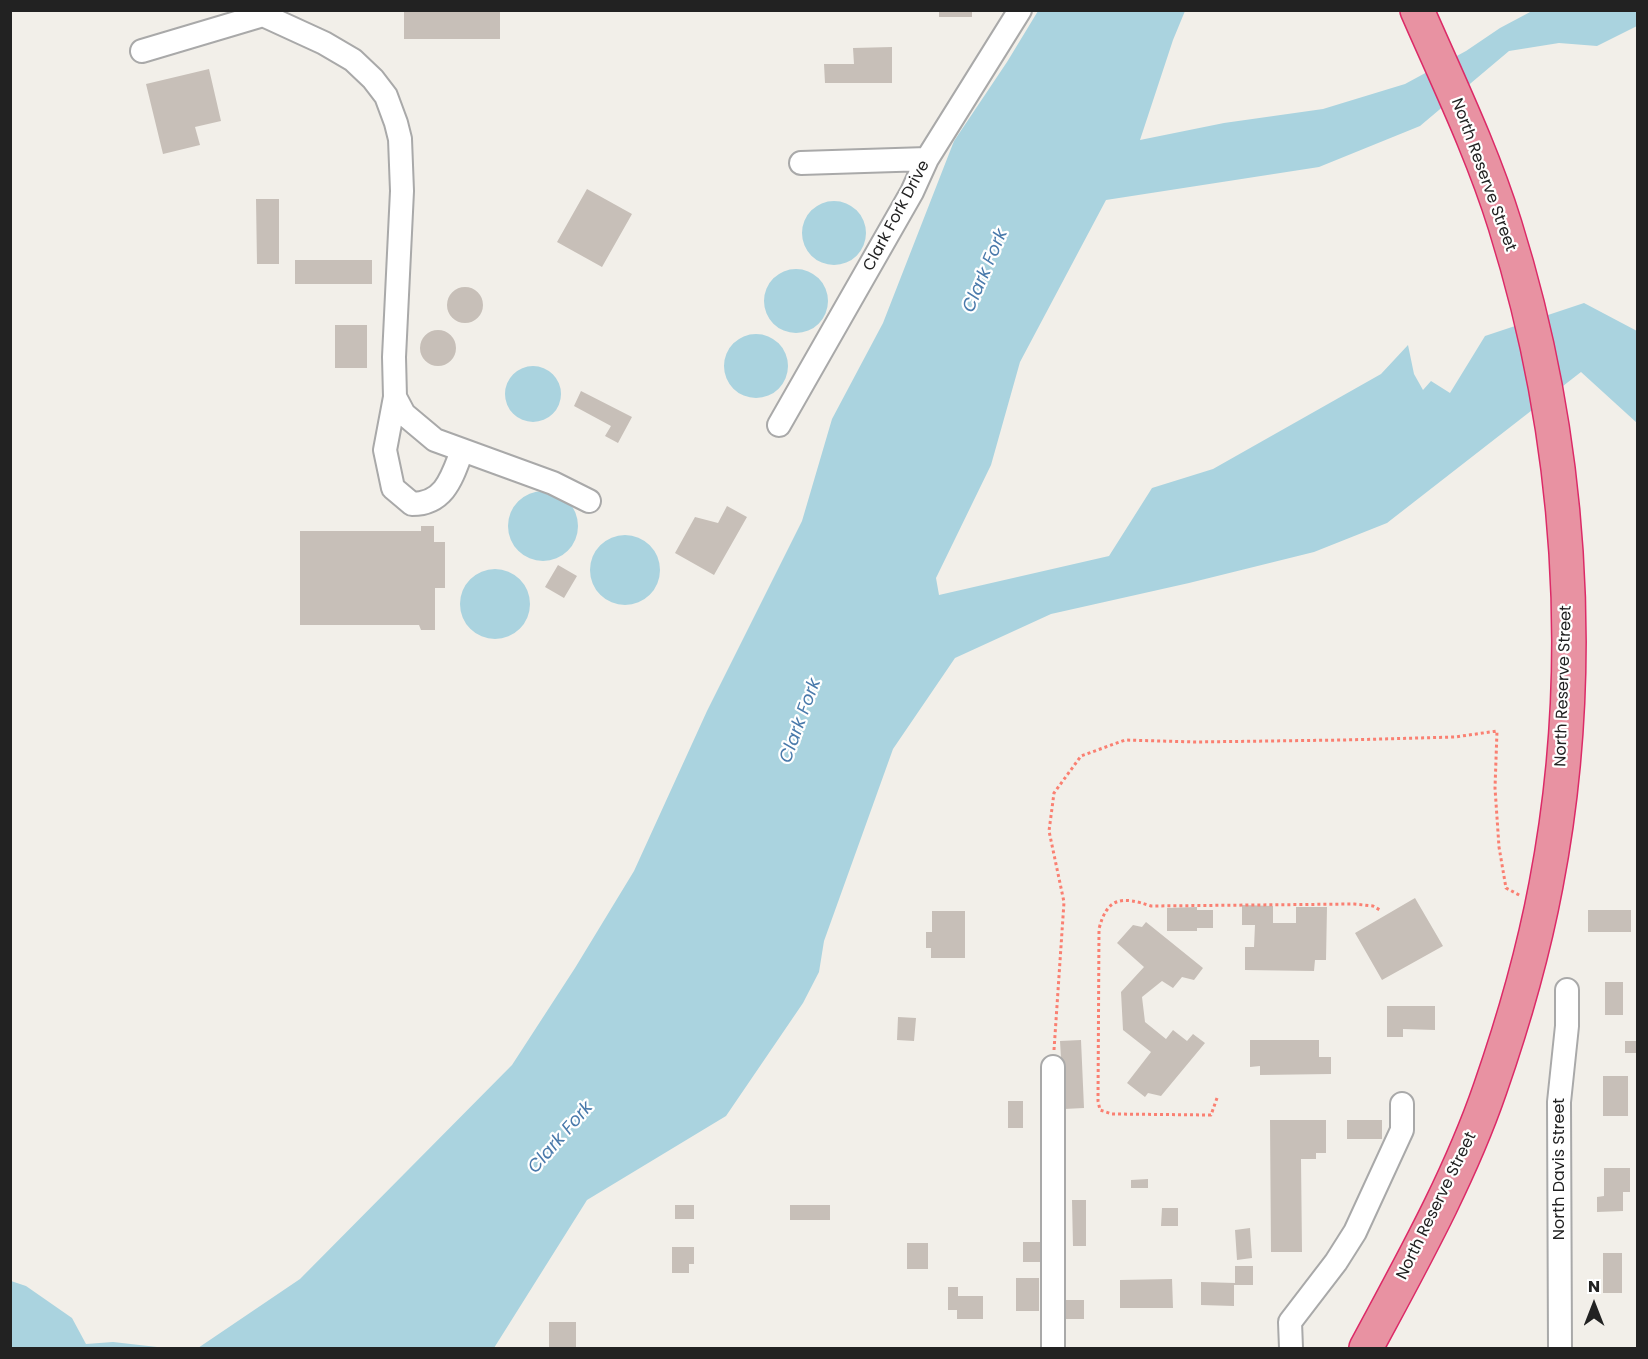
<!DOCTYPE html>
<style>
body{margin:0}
#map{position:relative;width:1648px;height:1359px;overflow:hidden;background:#f2efe9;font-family:Poppins,sans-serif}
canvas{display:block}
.frame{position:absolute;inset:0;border:12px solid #222;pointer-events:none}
.north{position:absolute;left:1564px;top:1275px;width:60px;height:60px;-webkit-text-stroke:4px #fff;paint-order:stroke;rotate:0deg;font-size:16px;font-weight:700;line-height:24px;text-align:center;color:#222}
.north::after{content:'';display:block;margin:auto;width:21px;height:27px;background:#222;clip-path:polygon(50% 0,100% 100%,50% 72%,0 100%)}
</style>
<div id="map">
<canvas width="1648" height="1359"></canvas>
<div class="frame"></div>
<div class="north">N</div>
</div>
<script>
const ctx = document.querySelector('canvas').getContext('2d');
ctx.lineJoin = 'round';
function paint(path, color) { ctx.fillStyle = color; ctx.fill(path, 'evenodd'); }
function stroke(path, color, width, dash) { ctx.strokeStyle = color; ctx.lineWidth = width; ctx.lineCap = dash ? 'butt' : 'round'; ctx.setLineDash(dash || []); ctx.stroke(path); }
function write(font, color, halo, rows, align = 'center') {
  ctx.font = font + ' Poppins,sans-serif'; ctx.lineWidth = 4.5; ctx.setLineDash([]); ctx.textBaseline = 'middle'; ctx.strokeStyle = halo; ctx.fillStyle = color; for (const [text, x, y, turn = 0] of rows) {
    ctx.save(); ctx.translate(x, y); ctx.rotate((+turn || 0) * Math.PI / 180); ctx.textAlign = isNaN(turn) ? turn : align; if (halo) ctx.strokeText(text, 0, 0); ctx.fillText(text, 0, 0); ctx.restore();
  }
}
paint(new Path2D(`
 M1038,11H1185L1173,40L1140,140L1224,123L1323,109L1405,84L1466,51L1500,28L1532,11H1637V26L1597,46L1559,43L1509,51L1420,126L1319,167L1106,200L1020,362L991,465L936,578L939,595L1109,556L1152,488L1213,469L1381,374L1408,345L1414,374L1423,390L1431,381L1450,393L1485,336L1584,303L1637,331V423L1581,372L1387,523L1314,552L1189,583L1051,614L955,658L893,749L824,941L819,972L803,1003L726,1116L587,1200L494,1348H198L300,1279L512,1065L575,968L634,871L707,711L802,521L832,419L883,323L954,141L1007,62Z
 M802 233a32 32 0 1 1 64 0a32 32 0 1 1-64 0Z
 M764 301a32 32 0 1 1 64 0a32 32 0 1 1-64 0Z
 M724 366a32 32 0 1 1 64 0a32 32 0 1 1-64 0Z
 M505 394a28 28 0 1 1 56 0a28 28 0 1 1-56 0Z
 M508 526a35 35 0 1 1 70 0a35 35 0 1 1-70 0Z
 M590 570a35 35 0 1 1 70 0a35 35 0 1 1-70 0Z
 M460 604a35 35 0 1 1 70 0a35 35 0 1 1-70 0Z
 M11,1281L26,1286L72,1318L86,1344L113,1342L166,1348H11Z`), '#aad3df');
paint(new Path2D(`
 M404,10H500V39H404Z
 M939,10H972V17H939Z
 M892,47V83H825L824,64H854L853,48Z
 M209,69L221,121L195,127L200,145L163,154L146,84Z
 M587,189L632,214L602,267L557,242Z
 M256,199H279V264H257Z
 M295,260H372V284H295Z
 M447 305a18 18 0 1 1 36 0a18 18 0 1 1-36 0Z
 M335,325H367V368H335Z
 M420 348a18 18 0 1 1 36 0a18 18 0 1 1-36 0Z
 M581,391L632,417L618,443L605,436L611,426L574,406Z
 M727,506L747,517L714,575L675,553L695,517L718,523Z
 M421,526H434V542H445V588H435V630H421L419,625H300V531H421Z
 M558,565L577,576L564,598L545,587Z
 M1415,898L1443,946L1382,980L1355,933Z
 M1242,905L1273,906V923H1296V907H1327L1326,960H1315L1314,971L1245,970V947H1254L1255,925H1242Z
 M1197,907V910H1213V928H1197V931H1167V908Z
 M1588,910H1631V932H1588Z
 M932,911H965V958H931V948H926V932H932Z
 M1146,922L1203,968L1194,980L1182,977L1173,988L1162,981L1142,997L1145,1022L1166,1039L1173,1030L1187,1041L1193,1034L1205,1043L1161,1096L1148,1093L1145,1097L1127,1083L1151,1052L1123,1030L1121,992L1144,967L1117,943L1133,925L1142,927Z
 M1605,982H1623V1015H1605Z
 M1387,1006H1435V1030L1403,1029V1037H1387Z
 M898,1017L916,1018L914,1041L897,1040Z
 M1081,1040L1084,1108L1064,1109L1060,1041Z
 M1250,1040H1319V1057H1331V1074L1260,1075V1066L1250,1067Z
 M1625,1041H1638V1053H1625Z
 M1603,1076H1628V1116H1603Z
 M1008,1101H1023V1128H1008Z
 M1270,1120H1326V1153H1316V1159H1301L1302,1252H1271Z
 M1347,1120H1382V1139H1347Z
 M1604,1168H1630V1192H1623V1211L1597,1212V1197L1604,1196Z
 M1148,1179V1188H1131V1180Z
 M1072,1200H1086V1246H1073Z
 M675,1205H694V1219H675Z
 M790,1205H830V1220H790Z
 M1162,1208H1178V1226H1161Z
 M1250,1228L1252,1258L1237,1260L1235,1230Z
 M1023,1242H1043V1262H1023Z
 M907,1243H928V1269H907Z
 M672,1247H694V1264H689V1273H672Z
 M1603,1253H1622V1293H1603Z
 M1235,1266H1253V1285H1234V1306L1201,1305V1282L1235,1283Z
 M1016,1278H1039V1311H1016Z
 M1172,1279L1173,1308H1120V1280Z
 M948,1287H958V1296H983V1319H957V1310H948Z
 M1063,1300H1084V1319H1063Z
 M549,1322H576V1348H549Z`), '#c7bfb8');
const minor = new Path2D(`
 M142,51L263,15L324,43L353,60L373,79L386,96L396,123L400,139L402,191L394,357L395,397L404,414L435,440L553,483L589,501
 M801,163L927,159
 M395,397L385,450L393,488L412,504C445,504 452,477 462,451
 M779,425L912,192L927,159L1020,10
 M1053,1348V1067
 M1291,1348L1290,1322L1336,1262L1355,1232L1402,1130V1104
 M1560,1348L1559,1102L1567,1026V990`);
const highway = new Path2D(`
 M1366,1348C1411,1264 1459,1179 1490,1089C1513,1023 1533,954 1546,885C1588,667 1571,436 1505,225C1482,151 1448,81 1417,10`);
stroke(minor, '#a9a9a9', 26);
stroke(highway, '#dc2a67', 36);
stroke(new Path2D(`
 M1054,1050L1064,902L1049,831L1054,793L1081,756L1125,740L1195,742L1344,740L1455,737L1497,731L1495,788L1499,847L1506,888L1521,896
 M1217,1098L1211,1115L1112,1114L1100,1110L1098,1101L1099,929C1107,897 1122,896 1151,906L1354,904L1373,906L1380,910`), '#fa8072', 3, [3, 3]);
stroke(minor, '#fff', 22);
stroke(highway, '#e892a2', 33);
write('16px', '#222', '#fff', [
 ["North Reserve Street",1483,175,70],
 ["Clark Fork Drive",897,216,-62],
 ["North Reserve Street",1564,686,-88],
 ["North Davis Street",1560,1169,-90],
 ["North Reserve Street",1437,1206,-64]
]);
write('italic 18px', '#4a7aab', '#fff', [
 ["Clark Fork",986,271,-67],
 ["Clark Fork",801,721,-70],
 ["Clark Fork",561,1138,-49]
]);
</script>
